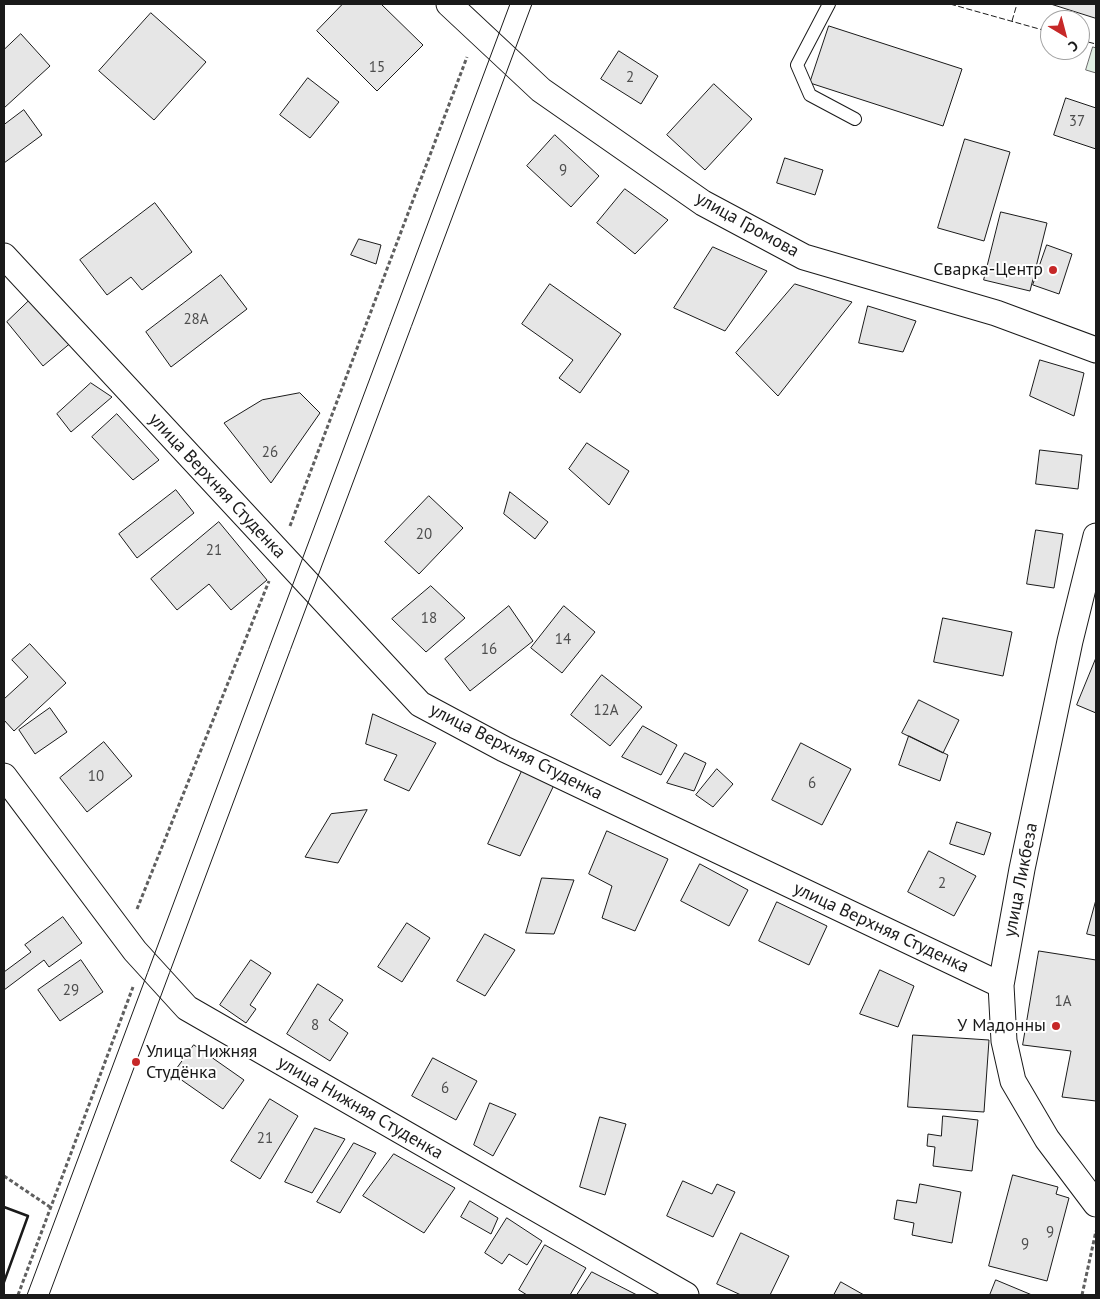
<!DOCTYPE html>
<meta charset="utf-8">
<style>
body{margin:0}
#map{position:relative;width:1100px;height:1299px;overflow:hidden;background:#fff;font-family:"PT Sans",sans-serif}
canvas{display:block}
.frame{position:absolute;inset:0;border:5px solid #1a1a1a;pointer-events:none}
.north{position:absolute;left:1040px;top:10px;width:50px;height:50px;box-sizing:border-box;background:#fff;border:1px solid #a3a3a3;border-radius:50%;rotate:143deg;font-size:14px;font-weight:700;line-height:20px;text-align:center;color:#1a1a1a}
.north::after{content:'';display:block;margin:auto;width:18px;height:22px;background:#c62828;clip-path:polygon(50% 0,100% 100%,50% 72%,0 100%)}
</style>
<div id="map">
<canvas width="1100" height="1299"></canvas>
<div class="frame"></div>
<div class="north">С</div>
</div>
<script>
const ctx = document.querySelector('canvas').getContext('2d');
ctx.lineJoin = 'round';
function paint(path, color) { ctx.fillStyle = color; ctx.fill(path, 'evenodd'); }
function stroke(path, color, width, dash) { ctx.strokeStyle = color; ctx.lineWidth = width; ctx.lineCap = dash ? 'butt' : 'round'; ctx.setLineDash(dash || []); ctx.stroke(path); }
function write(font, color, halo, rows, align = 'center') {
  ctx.font = font + ' "PT Sans",sans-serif'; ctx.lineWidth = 4; ctx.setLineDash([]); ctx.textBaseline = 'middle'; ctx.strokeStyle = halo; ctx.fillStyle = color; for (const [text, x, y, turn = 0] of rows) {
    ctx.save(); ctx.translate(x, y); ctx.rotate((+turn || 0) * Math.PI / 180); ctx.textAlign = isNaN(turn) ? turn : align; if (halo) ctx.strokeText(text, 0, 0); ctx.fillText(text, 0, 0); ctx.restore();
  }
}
const green = new Path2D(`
 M1093,47L1096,48V73L1086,70Z`);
paint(green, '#e0efe3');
stroke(green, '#6a6a6a', 1);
const building = new Path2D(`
 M343,4H381L423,45L377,91L317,31Z
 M1051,4H1096V18Z
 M151,13L206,62L154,120L99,71Z
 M829,26L962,69L943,126L810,83Z
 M21,34L50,66L4,108V50Z
 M619,51L658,76L641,104L601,79Z
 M308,78L339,102L310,138L280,115Z
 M714,84L752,119L705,170L667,135Z
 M1066,98L1096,108V149L1054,135Z
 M24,110L42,135L4,163V125Z
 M555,135L599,176L571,207L527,166Z
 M965,139L1010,152L984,241L938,228Z
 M785,158L823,170L815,195L777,183Z
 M625,189L668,220L635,254L597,223Z
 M155,203L192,252L142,290L131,277L107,295L80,260Z
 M1001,212L1047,223L1030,291L984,280Z
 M359,239L381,245L376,264L351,255Z
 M1047,245L1072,254L1059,294L1033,285Z
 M713,247L767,271L725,331L674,308Z
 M221,275L247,309L171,367L146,332Z
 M550,284L621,334L580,393L559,378L573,360L522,324Z
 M795,284L852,302L778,396L736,353Z
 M33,297L73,341L43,366L7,322Z
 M868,306L916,321L903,352L859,343Z
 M1040,360L1084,373L1074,416L1030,396Z
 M91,383L112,397L71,432L57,414Z
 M300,393L320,413L271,483L224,423L262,400Z
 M117,414L159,460L133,480L92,437Z
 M587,443L629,471L609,505L569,469Z
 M1040,450L1082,455L1078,489L1036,484Z
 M176,490L194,513L137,558L119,534Z
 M510,492L548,522L535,539L504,514Z
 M429,496L463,528L419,574L385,542Z
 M219,522L267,580L231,610L209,584L177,610L151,579Z
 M1036,530L1063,534L1054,588L1027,584Z
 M431,586L465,618L426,652L392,619Z
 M509,606L533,641L470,691L445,659Z
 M564,606L595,632L562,673L531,648Z
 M943,618L1012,632L1003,676L934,662Z
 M30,644L66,683L14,731L4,720V699L28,677L12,660Z
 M1096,658V713L1077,705Z
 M602,675L642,707L610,746L571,715Z
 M919,700L959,720L943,753L902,733Z
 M50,708L67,732L35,754L19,730Z
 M373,714L436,743L409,791L384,780L397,755L366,744Z
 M643,726L677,745L661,775L622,757Z
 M909,736L948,755L940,781L899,765Z
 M104,742L132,776L87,812L60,778Z
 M801,743L851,769L822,825L772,800Z
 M685,753L706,763L694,791L667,783Z
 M717,769L733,784L713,807L696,795Z
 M522,771L554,785L520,856L488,844Z
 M367,810L338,863L305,857L331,814Z
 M957,822L991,833L984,855L950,844Z
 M607,831L668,859L635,931L602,918L612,886L589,874Z
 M929,851L976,876L954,916L908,892Z
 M700,864L748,890L729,926L681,901Z
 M542,878L574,880L554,934L526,933Z
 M1096,900V936L1087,934Z
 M777,902L827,926L809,965L759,941Z
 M63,917L82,943L49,967L44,960L4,990V972L31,952L25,945Z
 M407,923L430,938L402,982L378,967Z
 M485,934L515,950L485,996L457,981Z
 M1039,951L1096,960V1101L1062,1097L1071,1051L1023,1045Z
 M81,960L103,992L60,1021L38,990Z
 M251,960L271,973L250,1005L256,1009L246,1023L220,1005Z
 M880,970L914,986L898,1027L860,1014Z
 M318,984L343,1000L329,1020L348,1033L330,1061L287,1034Z
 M913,1035L989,1040L984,1112L908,1107Z
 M194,1045L244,1080L223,1109L173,1074Z
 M433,1058L477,1081L456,1120L412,1096Z
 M270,1099L298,1116L260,1179L231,1161Z
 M490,1103L516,1114L493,1156L474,1145Z
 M943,1116L978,1120L972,1171L933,1166L935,1147L927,1146L928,1134L941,1136Z
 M600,1117L626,1124L605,1195L580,1187Z
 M315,1128L345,1139L312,1193L285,1182Z
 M354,1143L376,1153L340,1213L317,1202Z
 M394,1154L455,1188L424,1233L363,1196Z
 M1013,1175L1058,1187L1056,1194L1069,1198L1047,1281L989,1266Z
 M683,1181L712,1194L717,1184L735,1192L713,1237L667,1216Z
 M920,1184L961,1192L952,1243L912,1235L914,1223L894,1219L897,1200L916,1203Z
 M470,1201L498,1218L491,1234L461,1217Z
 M507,1218L542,1241L527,1265L509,1254L502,1264L485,1253Z
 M741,1233L789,1256L770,1295H741L717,1284Z
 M545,1245L586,1268L570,1295H527L519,1290Z
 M592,1272L637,1295H577Z
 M996,1280L1032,1295H990Z
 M841,1282L864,1295H834Z`);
paint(building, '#e6e6e6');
stroke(building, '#1a1a1a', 1);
const lane = new Path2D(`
 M829,4L797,65L810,95L855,119`);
const street = new Path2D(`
 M449,4L541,90L703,203L804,257L996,313L1096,350
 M4,256L420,704L504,749L1001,985
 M1096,536L1070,641L1022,869L1001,985L1004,1041L1013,1081L1047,1139L1096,1204
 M4,776L135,951L187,1008L686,1295`);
stroke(lane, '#1a1a1a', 14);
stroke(street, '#1a1a1a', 27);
stroke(new Path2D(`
 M290,526L467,57
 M137,909L269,581
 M4,1176L50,1207
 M18,1295L133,987
 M1082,1295L1096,1231`), '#5f5f5f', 3, [4, 2.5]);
stroke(lane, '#fff', 12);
stroke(street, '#fff', 25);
stroke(new Path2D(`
 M27,1295L510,4
 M49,1295L532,4`), '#1a1a1a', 1);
stroke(new Path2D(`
 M950,4L1050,32
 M1012,21L1017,4
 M1080,40L1096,44`), '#1a1a1a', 1, [6, 2.5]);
stroke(new Path2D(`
 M4,1207L28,1216L4,1282`), '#1a1a1a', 2.5);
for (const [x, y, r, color] of [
 [1053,270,5,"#c62828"],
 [1056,1026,5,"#c62828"],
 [136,1062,5,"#c62828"]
]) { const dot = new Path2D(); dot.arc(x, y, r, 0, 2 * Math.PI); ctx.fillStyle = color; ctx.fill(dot); stroke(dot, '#fff', 2); }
write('15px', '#4d4d4d', null, [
 ["15",377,68],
 ["2",630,78],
 ["37",1077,122],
 ["9",563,171],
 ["28А",196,320],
 ["26",270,453],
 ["20",424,535],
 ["21",214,551],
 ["18",429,619],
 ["14",563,640],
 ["16",489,650],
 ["12А",606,711],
 ["10",96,777],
 ["6",812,784],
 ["2",942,884],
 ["29",71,991],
 ["1А",1063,1002],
 ["8",315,1026],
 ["6",445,1089],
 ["21",265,1139],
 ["9",1050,1233],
 ["9",1025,1245]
]);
write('18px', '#1a1a1a', '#fff', [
 ["улица Громова",747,225,29],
 ["улица Верхняя Студенка",217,486,47],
 ["улица Верхняя Студенка",516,752,27],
 ["улица Ликбеза",1021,880,-79],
 ["улица Верхняя Студенка",881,928,25],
 ["улица Нижняя Cтуденкa",360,1108,30]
]);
write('18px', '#1a1a1a', '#fff', [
 ["Сварка-Центр",1043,270],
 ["У Мадонны",1046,1026],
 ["Улица Нижняя",146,1052,"left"],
 ["Студёнка",146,1073,"left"]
], 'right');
</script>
